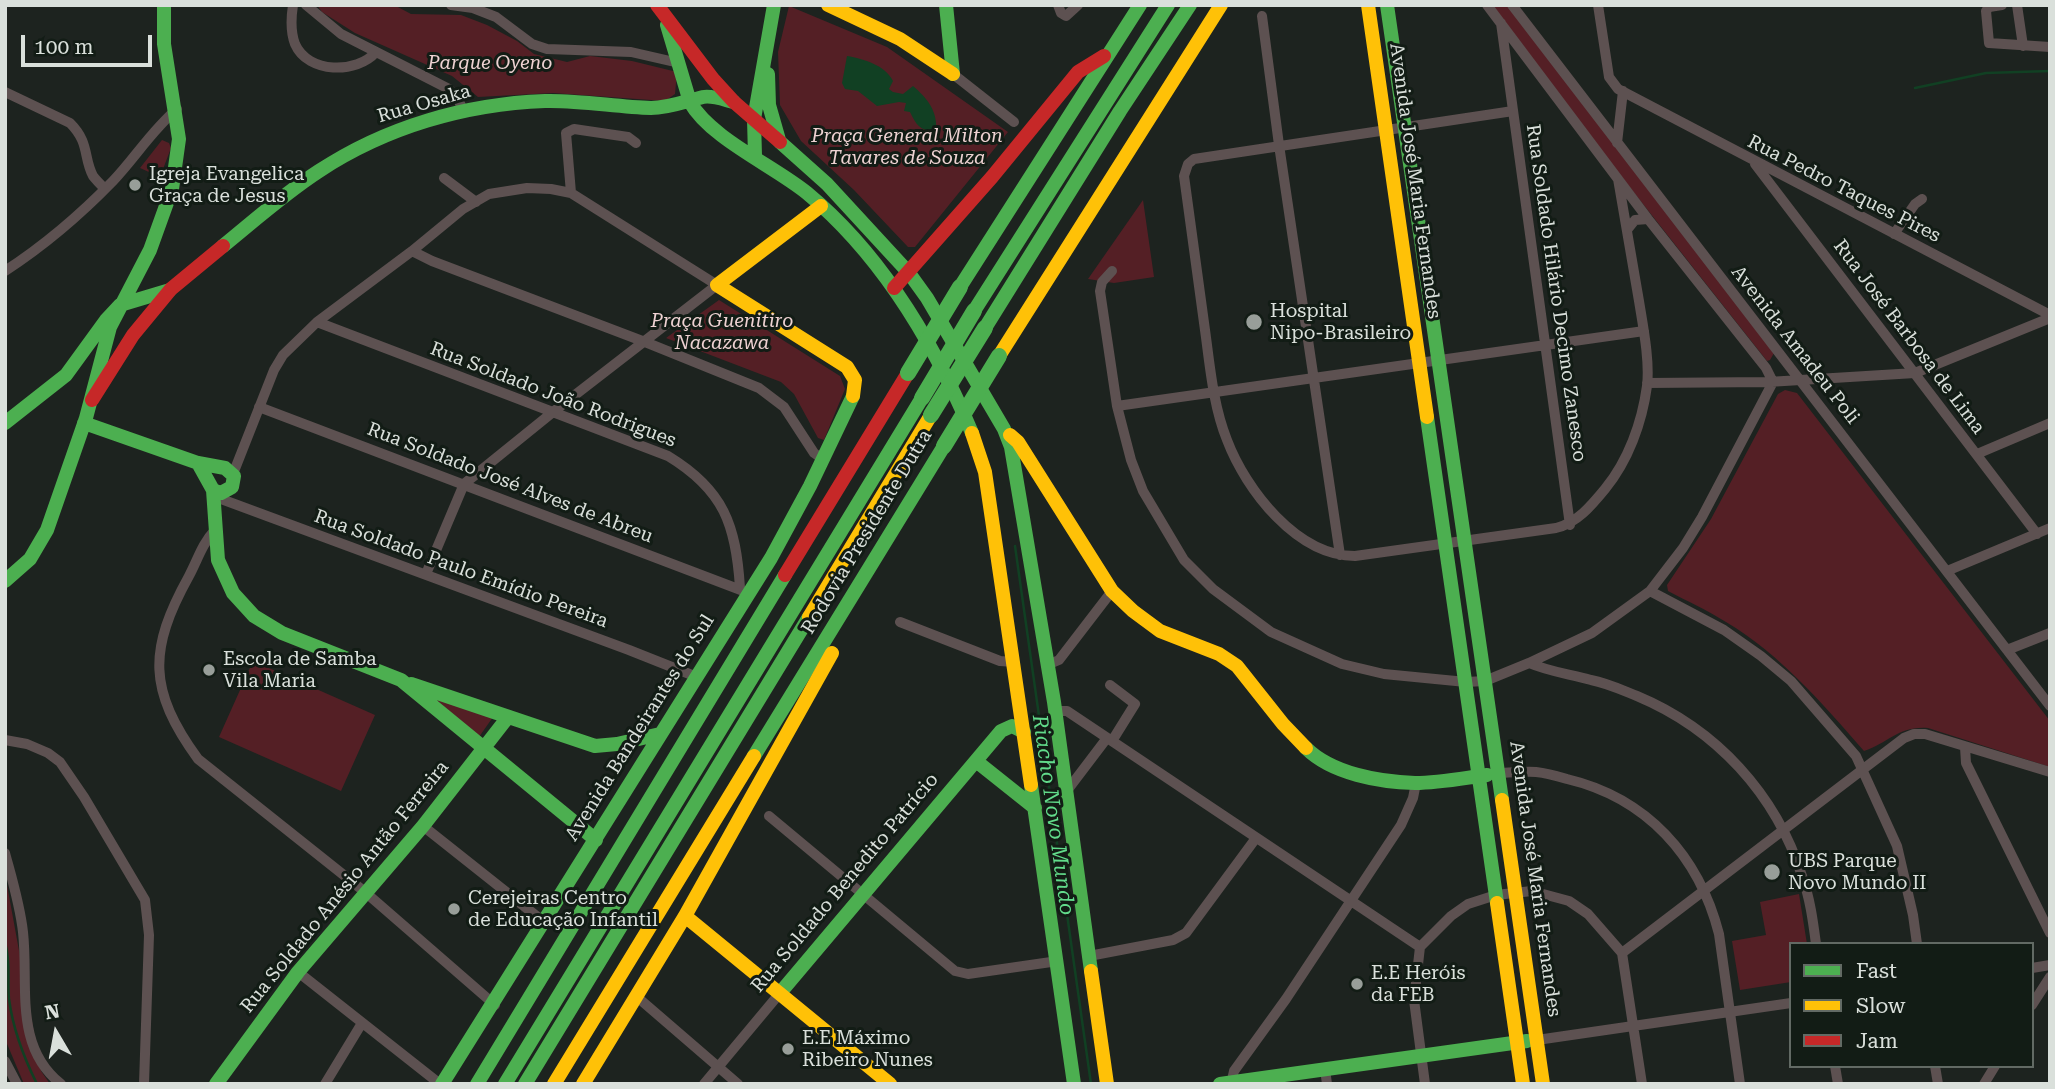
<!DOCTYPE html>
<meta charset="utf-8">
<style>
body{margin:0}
#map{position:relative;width:2055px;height:1089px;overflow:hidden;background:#1d231f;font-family:"Roboto Serif",serif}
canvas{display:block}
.frame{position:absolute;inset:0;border:7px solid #dae0db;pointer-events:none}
.legend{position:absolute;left:1789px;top:942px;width:245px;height:126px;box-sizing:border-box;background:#121c15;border:2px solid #626a64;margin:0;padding:9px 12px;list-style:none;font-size:21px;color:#dae0db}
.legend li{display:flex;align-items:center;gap:14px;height:35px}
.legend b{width:35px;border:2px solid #626a64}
.north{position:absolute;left:21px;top:998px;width:70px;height:70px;-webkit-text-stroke:5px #121c15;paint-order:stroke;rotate:350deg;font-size:19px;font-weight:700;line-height:28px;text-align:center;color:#dae0db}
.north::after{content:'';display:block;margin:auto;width:24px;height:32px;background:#dae0db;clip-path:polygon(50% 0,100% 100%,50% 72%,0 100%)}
.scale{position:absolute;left:21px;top:35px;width:131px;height:32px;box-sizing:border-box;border:4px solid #dae0db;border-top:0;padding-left:9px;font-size:21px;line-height:24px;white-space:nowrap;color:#dae0db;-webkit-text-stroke:5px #121c15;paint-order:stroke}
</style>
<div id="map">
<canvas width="2055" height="1089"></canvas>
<div class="frame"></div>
<ul class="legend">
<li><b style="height:9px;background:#4caf50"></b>Fast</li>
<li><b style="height:9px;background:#ffc107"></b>Slow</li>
<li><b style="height:9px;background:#c62828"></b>Jam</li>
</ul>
<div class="north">N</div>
<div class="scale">100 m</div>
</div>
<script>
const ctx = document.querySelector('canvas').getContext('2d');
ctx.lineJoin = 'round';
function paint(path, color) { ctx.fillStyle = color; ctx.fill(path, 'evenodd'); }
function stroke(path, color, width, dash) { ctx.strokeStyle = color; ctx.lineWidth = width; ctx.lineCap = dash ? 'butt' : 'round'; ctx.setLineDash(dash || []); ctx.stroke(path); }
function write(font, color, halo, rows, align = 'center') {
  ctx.font = font + ' "Roboto Serif",serif'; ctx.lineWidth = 6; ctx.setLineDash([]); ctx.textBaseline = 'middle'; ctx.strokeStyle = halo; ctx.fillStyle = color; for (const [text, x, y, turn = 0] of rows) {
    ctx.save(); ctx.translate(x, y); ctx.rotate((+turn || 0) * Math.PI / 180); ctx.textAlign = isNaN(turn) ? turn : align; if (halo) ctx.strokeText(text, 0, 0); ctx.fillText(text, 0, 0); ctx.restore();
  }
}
paint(new Path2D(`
 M317,5H394L411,14L461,15L487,25L517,41L534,54L567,62L590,56L632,61L677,72L675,94L665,101L553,93L478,97L452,76L355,33L322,12Z
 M1492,5H1507L1774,353L1770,360L1767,361L1609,161Z
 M789,6L887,47L1008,132L915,247H908L854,190L801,141L780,105L778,52Z
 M162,140L169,143L171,148L160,177L140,168Z
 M1143,200L1154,277L1114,283L1088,279Z
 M719,300L840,376L845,389L824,440L818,438L794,394L781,382L666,338Z
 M1785,390L1797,393L2050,721V767L1928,728C1898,726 1889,743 1864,751C1822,703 1781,655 1726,622C1707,610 1687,601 1668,591L1667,585L1711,519L1778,394Z
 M253,661L375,715L341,791L219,737Z
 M435,699L493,717L479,737Z
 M5,874L41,1071L50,1084H24L5,1039Z
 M1799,894L1807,944H1791V982L1740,990L1732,941L1766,935L1760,902Z`), '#541f25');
paint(new Path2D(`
 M847,56C864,59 885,65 893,81L889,89L893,92L903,94L913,86C927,98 938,111 936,131C921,132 916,125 910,112L904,111L906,103L899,102L877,106L858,91L845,89L842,83Z`), '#114023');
stroke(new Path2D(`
 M1915,88L1986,73L2050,71
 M1015,546L1091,1084
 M5,943C11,961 7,980 9,999C13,1030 23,1056 37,1084`), '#114023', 2.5);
stroke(new Path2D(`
 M293,5C291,18 290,31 295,44C308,74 357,74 376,52
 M306,5L341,34L449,89L457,98L464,111
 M451,5L473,8L496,17L532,44L547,49L631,52L679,63
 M1058,5L1061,13L1066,16L1078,5
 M1487,5L1648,219L1766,368L1773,382
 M1512,5L2050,706
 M1598,5L1609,77L1618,89L2050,315
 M2002,5L1989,7L1986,11L1989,43L2050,47
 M2017,5L2023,46
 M1262,16L1279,145L1340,555
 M1501,23L1570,525
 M953,74L1014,122
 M5,92L70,123C90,143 83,157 93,176C96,180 101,185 105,189
 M1513,111L1194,159L1188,164L1184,176C1191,227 1198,278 1205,330C1210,366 1213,405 1227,440C1246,490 1297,556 1355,556L1556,528C1577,523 1591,506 1605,489C1628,461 1642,423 1647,386C1650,361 1643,326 1639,301C1632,260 1625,220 1618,179
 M1617,143L1623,91
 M1755,164L2037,534
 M444,178L476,202
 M571,193L566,133L574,129L628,137L636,143
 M1627,230L1635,220L1648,219
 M1894,234L1915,204L1922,199
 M412,251L432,261L645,342L759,388L784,407L814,453L824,460
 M5,271C45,245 80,215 113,181C135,158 152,130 177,109
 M1112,271L1102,282L1100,291L1117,406L1131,460L1143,491L1184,560L1213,589L1271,632L1342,664L1384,674L1466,682L1485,681L1529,663L1592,633L1650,591L1683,548L1702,517L1773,382
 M317,322L668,456C724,490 736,525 740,588
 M1647,383L1768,382L1915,373L2050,318
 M1117,406L1644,331
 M259,407L746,592
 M1977,454L2050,423
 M233,474L274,370L283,355L317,322L412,251L463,209L489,194L527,188L551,189L571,193L717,285L553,412L464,484L426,574
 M213,496L629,650L697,677
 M215,530C202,544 198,559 189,576C148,650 148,690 198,759L365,892L495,1005
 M1947,571L2050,528
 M1650,591L1724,630L1761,656L1791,681L1856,756L1897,846L1913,915L1917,944
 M900,622L1000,661L1014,662
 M2007,650L2050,633
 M1529,663C1550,672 1570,674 1591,680C1607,683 1622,690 1637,696C1716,729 1776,794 1802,876C1810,898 1813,921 1816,944
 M1047,665L1059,660L1112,591
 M1110,685L1135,704L1112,741
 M1055,711H1067L1420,947
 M5,740L27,744L48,753L60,762L84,797L145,900L149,935L144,1084
 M1965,747L1966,763L2050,933
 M1498,773C1511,773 1523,771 1536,772C1546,773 1557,776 1567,779C1647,798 1699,856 1719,934L1740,1084
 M1066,792L1107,738
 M769,816L955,971L968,974L1058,961
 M423,826L544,922
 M5,853C12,879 20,905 23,932C29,985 13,1046 61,1084
 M1622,953L1904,738L1914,734H1925L2050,772
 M1089,956L1173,940L1186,933L1256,838
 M2032,968L2050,965
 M298,972L440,1084
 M636,996L738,1084
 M2032,1005L2050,977
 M1537,1040L1791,1003
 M5,1061L17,1084
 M1835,1066L1838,1084
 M1935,1066L1938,1084
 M1325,1069L1327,1084
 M325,1084L362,1023
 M704,1084L780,993
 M1231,1084L1234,1071L1286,999L1401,825L1413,798L1416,783
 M1425,1084L1414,1000L1420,947L1451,916L1468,904L1496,895L1532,891L1569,901L1588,914L1622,953L1642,1084
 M1984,1084L1995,1066`), '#5d5151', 10);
stroke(new Path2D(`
 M946,5L953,74
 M1387,5L1502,800
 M667,25L690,102C710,138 774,166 807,193C883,256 934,343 972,433
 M768,74L769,105L779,140
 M780,142L827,184L909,273L927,298L1004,429L1011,447L1054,702L1091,971
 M755,156L754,119L774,5
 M223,246C255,220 285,193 319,171C386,127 465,104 545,101C580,100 616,107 651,108C669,108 686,101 703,97C712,95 725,100 734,102
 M960,287L1140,5
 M974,311L1168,5
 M985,328L1120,111L1190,5
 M1427,417L1497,903
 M5,423L66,375L106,320L120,305L170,290
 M84,423L198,463L225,468L234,476L232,487L221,493L213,490L198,463
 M213,490L218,560L233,593L254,616L282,633L401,680L596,840
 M5,581L30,559L47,530L86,418L110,327L150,250L172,189L179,139L164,44V5
 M411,684L595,746L617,744L660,734
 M1306,748C1332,774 1380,782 1415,783C1439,783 1464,778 1487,775
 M754,756L944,446
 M976,761L1035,808
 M1031,785L1074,1084
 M780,993L1001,731L1012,726L1024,732
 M216,1084L298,972L423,826L508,717
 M442,1084L771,558L810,486L853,396
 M477,1084L785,575
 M505,1084L922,398
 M525,1084L809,617
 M1220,1084L1527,1041`), '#4caf50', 14);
stroke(new Path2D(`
 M828,5L900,39L953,74
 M1368,5L1427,417
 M821,206L717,285L847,367L855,380L853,396
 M999,356L1221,5
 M972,433L985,472L1031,785
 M1010,435L1018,442L1112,591L1133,611L1160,631L1219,654L1237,666L1283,724L1306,748
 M809,617L931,415
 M1502,800L1543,1084
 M1497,903L1523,1084
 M685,916L832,653
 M1091,971L1107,1084
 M554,1084L754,756
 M583,1084L685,916L890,1084`), '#ffc107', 14);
stroke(new Path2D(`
 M657,5L713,79L734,102L780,142
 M894,288L992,177L1078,72L1104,56
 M92,400L133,335L171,289L223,246
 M785,575L908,373`), '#c62828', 14);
stroke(new Path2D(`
 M908,373L960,287
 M922,398L974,311
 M931,415L985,328
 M944,446L999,356`), '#4caf50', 16);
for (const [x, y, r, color] of [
 [135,185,7,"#989e99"],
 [1254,322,9,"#989e99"],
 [209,670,7,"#989e99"],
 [1772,872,9,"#989e99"],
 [454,909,7,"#989e99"],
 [1357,984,7,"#989e99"],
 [788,1049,7,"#989e99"]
]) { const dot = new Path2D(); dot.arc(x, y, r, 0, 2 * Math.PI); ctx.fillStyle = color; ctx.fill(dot); stroke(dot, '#121c15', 2.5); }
write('italic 19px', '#eed2d2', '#121c15', [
 ["Parque Oyeno",490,63],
 ["Praça General Milton",907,136],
 ["Tavares de Souza",907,158],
 ["Praça Guenitiro",722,321],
 ["Nacazawa",722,343]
]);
write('19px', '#dae0db', '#121c15', [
 ["Rua Osaka",424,104,-16],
 ["Avenida José Maria Fernandes",1415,181,82],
 ["Rua Pedro Taques Pires",1844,189,27],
 ["Rua Soldado Hilário Decimo Zanesco",1556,293,82],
 ["Rua José Barbosa de Lima",1909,337,53],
 ["Avenida Amadeu Poli",1795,345,52],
 ["Rua Soldado João Rodrigues",553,395,21],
 ["Rua Soldado José Alves de Abreu",510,483,21],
 ["Rodovia Presidente Dutra",867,532,-59],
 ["Rua Soldado Paulo Emídio Pereira",461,569,20],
 ["Avenida Bandeirantes do Sul",640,728,-58],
 ["Avenida José Maria Fernandes",1535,879,82],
 ["Rua Soldado Benedito Patrício",845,883,-50],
 ["Rua Soldado Anésio Antão Ferreira",345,887,-51]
]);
write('19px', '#dae0db', '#121c15', [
 ["Igreja Evangelica",149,174],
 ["Graça de Jesus",149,196],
 ["Hospital",1270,311],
 ["Nipo-Brasileiro",1270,333],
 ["Escola de Samba",223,659],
 ["Vila Maria",223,681],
 ["UBS Parque",1788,861],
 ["Novo Mundo II",1788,883],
 ["Cerejeiras Centro",468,898],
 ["de Educação Infantil",468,920],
 ["E.E Heróis",1371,973],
 ["da FEB",1371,995],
 ["E.E Máximo",802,1038],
 ["Ribeiro Nunes",802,1060]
], 'left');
write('italic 21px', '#62db8b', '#121c15', [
 ["Riacho Novo Mundo",1053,815,82]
]);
</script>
